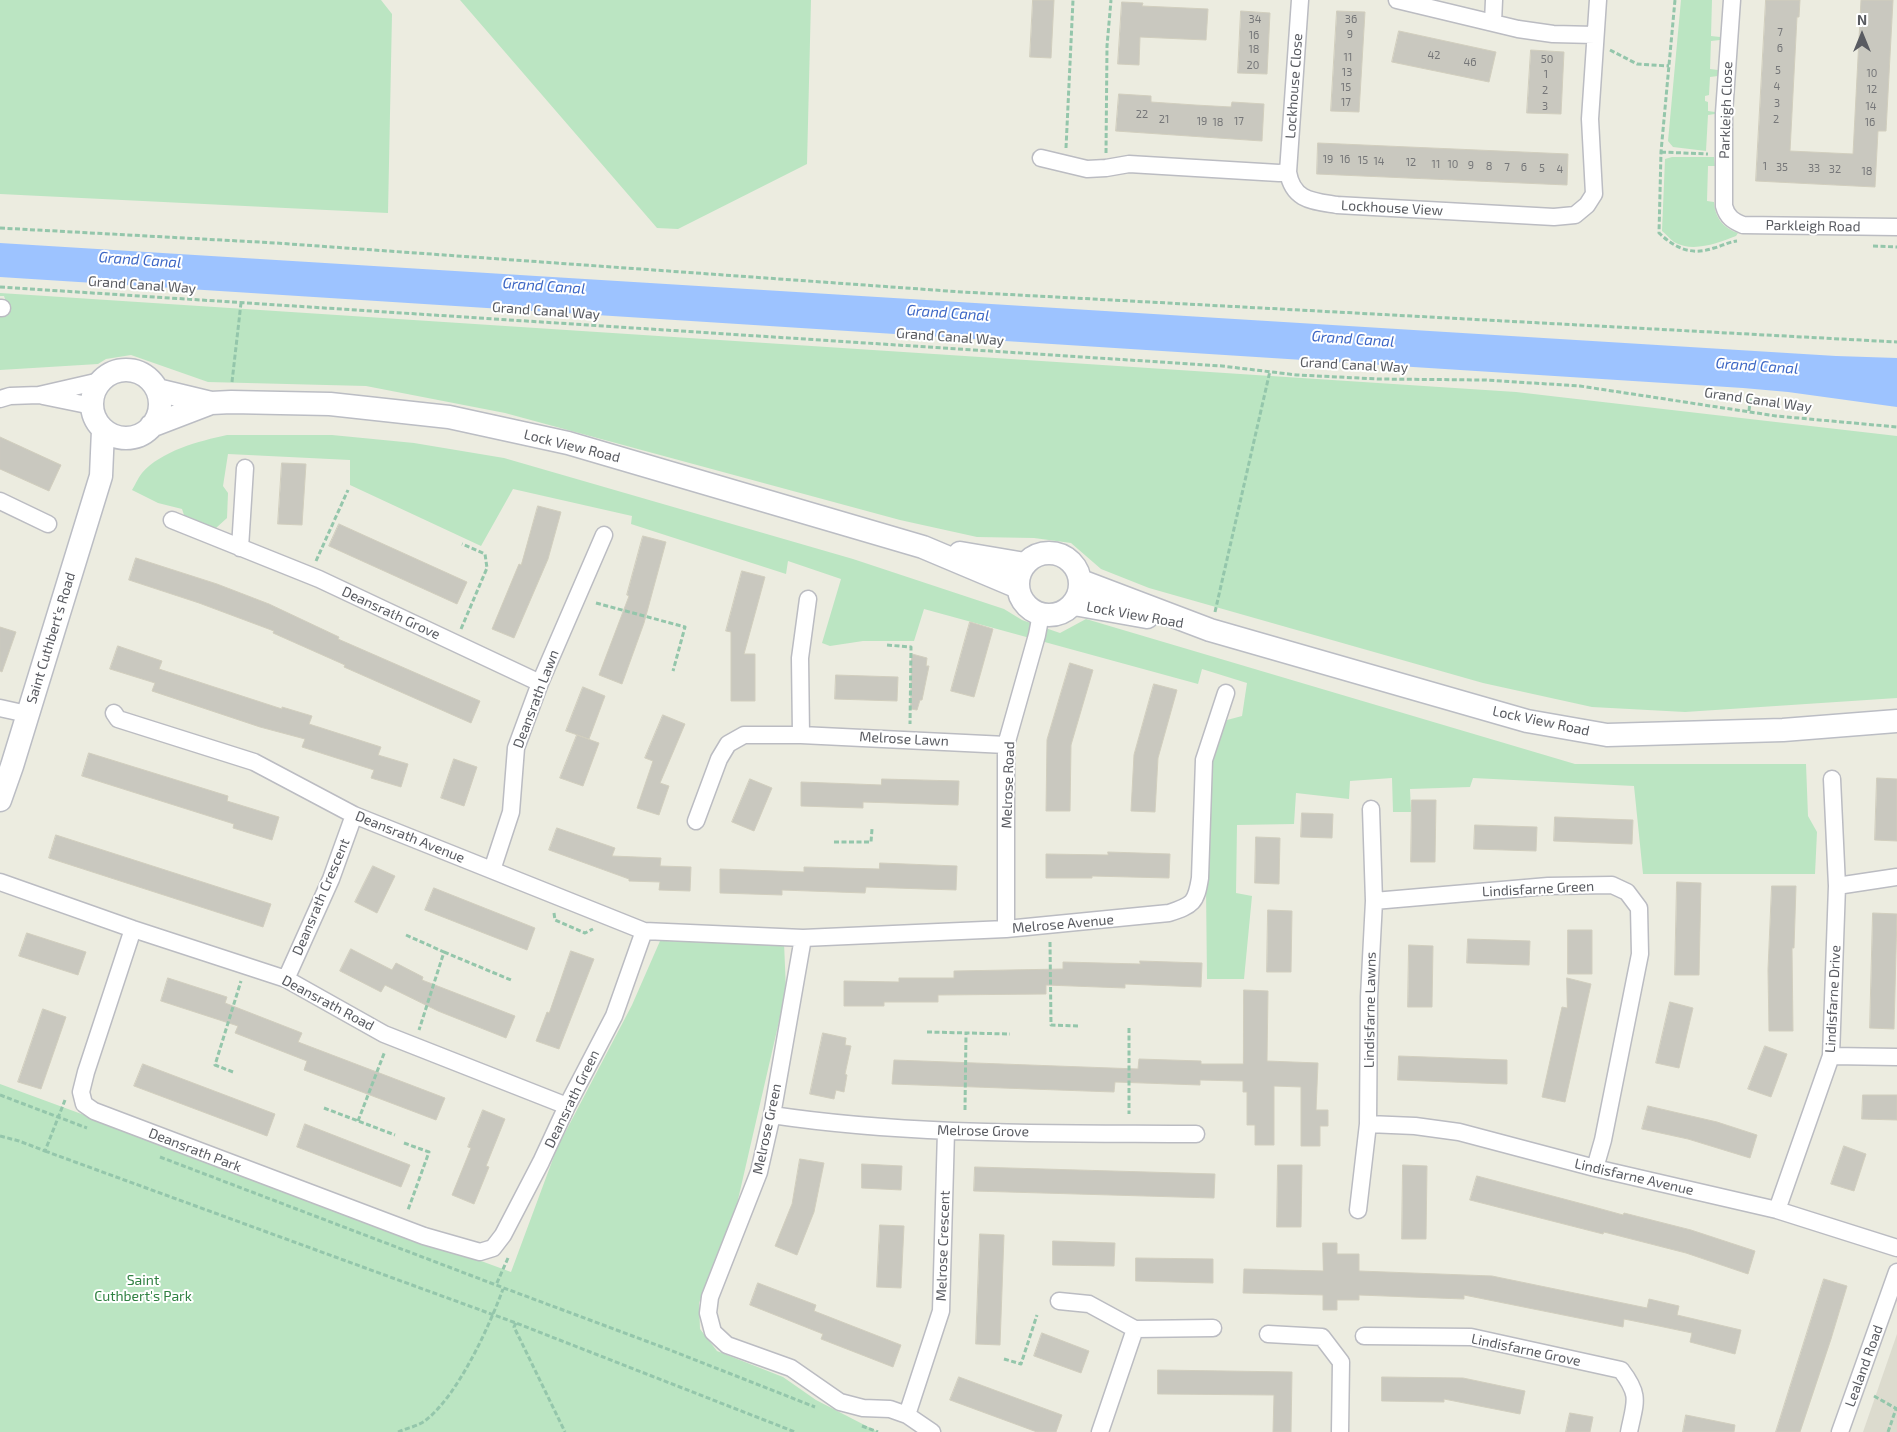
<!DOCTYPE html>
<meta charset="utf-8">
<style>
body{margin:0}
#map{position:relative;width:1897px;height:1432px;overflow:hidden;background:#ecece0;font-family:"Exo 2",sans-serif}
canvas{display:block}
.north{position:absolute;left:1837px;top:10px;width:50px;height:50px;-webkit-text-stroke:4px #fff;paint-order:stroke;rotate:0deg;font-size:14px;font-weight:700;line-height:20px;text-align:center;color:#595b61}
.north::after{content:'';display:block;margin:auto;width:18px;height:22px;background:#595b61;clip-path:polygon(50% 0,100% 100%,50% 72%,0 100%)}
</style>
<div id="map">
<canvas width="1897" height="1432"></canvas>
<div class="north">N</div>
</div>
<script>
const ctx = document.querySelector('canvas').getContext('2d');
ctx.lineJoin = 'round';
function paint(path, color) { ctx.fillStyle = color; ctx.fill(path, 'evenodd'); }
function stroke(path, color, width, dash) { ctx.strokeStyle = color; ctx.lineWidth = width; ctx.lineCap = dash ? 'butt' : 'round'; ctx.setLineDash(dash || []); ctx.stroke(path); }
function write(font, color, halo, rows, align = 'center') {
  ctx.font = font + ' "Exo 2",sans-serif'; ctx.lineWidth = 4; ctx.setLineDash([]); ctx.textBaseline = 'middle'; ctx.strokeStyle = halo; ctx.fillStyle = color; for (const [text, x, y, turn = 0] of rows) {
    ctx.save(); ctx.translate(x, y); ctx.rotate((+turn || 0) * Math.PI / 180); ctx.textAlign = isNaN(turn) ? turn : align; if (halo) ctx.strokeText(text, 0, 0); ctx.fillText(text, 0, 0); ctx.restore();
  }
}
paint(new Path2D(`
 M1897,1334V1432H1863Z`), '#dcdbce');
paint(new Path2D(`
 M0,0H381L392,14L388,213L0,194Z
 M460,0H811L807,164L678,229L657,228Z
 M1681,0H1712L1711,36L1720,37V40L1711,41L1710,69L1718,70V76L1710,77L1709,95L1705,96V101L1708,102V111L1715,112V114L1708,115L1706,151L1673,147L1668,141Z
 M1672,157H1714L1715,166H1708L1707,201L1714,202C1715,218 1723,228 1738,233L1736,236C1718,243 1693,253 1674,242C1670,239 1666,234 1662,231L1665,159Z
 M0,293L1516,392L1897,436V698L1685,712L1592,707L1483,683L1149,588L1101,569L1071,543L1034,538L977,537L900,520L505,413L366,386L208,382L131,355L106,359L98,364L0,370V316L9,311L4,296H0Z
 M227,435H332L414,443L504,458L853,559L1004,609L1022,620L1060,633L1086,619L1575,764H1806L1808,816L1817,832L1815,874H1643L1634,786L1473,778L1470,787L1410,789L1411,812H1393L1392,778L1350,781L1349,799L1296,793L1294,824L1237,825L1236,893L1252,896L1244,979H1207L1206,888L1211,763L1227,720L1242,716L1247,683L1202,669L1198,684L924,609L914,641H863L830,646L822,643L841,579L788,561L786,574L631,524L632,516L513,489L481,546L350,485V460L228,454L223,486L228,493L227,518L216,528L186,521L182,509L158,503L132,490C135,485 138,478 142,473C161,451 199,441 227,435Z
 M660,941L784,942L786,991L737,1204L699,1303L700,1329L717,1351L783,1377L816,1400L878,1432H0V1084L511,1272L557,1148L632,1005Z`), '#bbe5c2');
paint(new Path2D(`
 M0,243L1836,356L1897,358V407L1788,392L1743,388L0,277Z`), '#9dc3ff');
const building = new Path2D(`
 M1033,0H1054L1051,58L1030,57Z
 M1766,0H1800L1799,17H1797L1790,151L1853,154L1861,0H1893L1886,131H1878L1875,187L1756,181Z
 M1122,2L1143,3L1142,6L1208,9L1206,40L1140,37L1139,65L1118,64Z
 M1241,11L1270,13L1267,74L1238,73Z
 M1337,11L1365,12L1359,112L1331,111Z
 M1399,31L1496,52L1489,82L1392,62Z
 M1531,50L1564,52L1561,114L1527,113Z
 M1119,94L1151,96V102L1195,105L1231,107L1232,102L1264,104L1262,141L1116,131Z
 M1318,143L1568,154L1567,185L1317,174Z
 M0,437L61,465L49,491L0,469Z
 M282,463L306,464L302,525L278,524Z
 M538,506L561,512L548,559L514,638L492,629L519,564L521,565Z
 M339,524L467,582L457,604L329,546Z
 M643,536L666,542L644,623L622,684L599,675L629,596L627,595Z
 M136,558L217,584L269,604L339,637L338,639L480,701L471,723L344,667L345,665L273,633L274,631L199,603L129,580Z
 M742,571L765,577L744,654H755V701H731V632L726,631Z
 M970,622L993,629L974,697L951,691Z
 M0,627L16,632L2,672L0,671Z
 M118,646L162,661L159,669L282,709V707L312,716L309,724L381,747L378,755L408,764L401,787L371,778L374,770L302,747L305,739L260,727L152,691L155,683L110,669Z
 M912,654L927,658L926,666H929L922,700H920L917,710L911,709Z
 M1070,663L1093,670L1071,745L1070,811H1046L1047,740Z
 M836,675L898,677L897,701L835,699Z
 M1154,684L1177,690L1158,758L1155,812L1131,811L1134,755Z
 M583,687L605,696L589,739L566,731Z
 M663,715L685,724L660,783L669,786L659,815L637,808L653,761L645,758Z
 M577,735L599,743L583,786L560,778Z
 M89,753L228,796L227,801L279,817L272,840L233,828L234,824L82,776Z
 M454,759L477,767L464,806L441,798Z
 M1877,778L1897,779V841L1875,840Z
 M750,779L772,788L754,831L732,822Z
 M882,779L959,781L958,805L863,802V808L801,806V782L881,785Z
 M1412,800H1436L1435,862H1411Z
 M1302,813L1333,814L1332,838L1301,837Z
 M1555,817L1633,820L1632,844L1554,841Z
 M1475,825L1537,827L1536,851L1474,849Z
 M557,828L615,848L612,856L661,858L660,866L691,867L690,891L659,890L660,882L629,881V879L549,850Z
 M56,835L271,904L263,927L49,858Z
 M1256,837L1280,838L1279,884L1255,883Z
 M1108,852L1170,854L1169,878L1092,876V878H1046V854L1108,855Z
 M880,863L957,866L956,890L866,887L865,893L782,890V895L720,893V869L804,872V867L879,869Z
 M373,866L395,876L377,913L355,902Z
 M1677,882L1701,883L1699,975H1675Z
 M1772,886H1796L1794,948H1792L1793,1031H1769L1768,970Z
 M434,888L535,928L527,950L425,910Z
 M1268,910L1292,911L1291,972H1267Z
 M1873,913L1897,914L1894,1029L1870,1028Z
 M1568,930H1592V974H1568Z
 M27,933L86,952L78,975L19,956Z
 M1468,939L1530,941L1529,965L1467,963Z
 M1409,945L1433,946L1432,1007H1408Z
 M351,949L392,970L396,963L423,977L422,980L515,1016L506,1038L438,1011L385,985L381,992L340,971Z
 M571,951L594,959L559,1049L536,1041L547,1012L549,1013Z
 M1140,961L1202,963L1201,987L1125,984V988L1046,985V994L938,995V1002H884V1006H844V981L899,982V978H954V971L1063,969V962L1140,964Z
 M168,978L227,997L225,1003L302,1033L298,1042L445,1098L436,1120L304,1070L307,1061L235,1033L238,1026L161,1001Z
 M1567,978L1591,984L1565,1102L1542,1097L1562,1007L1567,1008Z
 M1244,990L1268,991L1267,1061L1318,1063L1316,1110H1328V1126H1320V1146H1301V1087L1274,1086V1145H1255V1125H1247V1092H1243V1081L1200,1080V1085L1115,1082L1114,1092L892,1084L894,1060L1138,1069L1139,1059L1201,1061V1064H1243Z
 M1670,1002L1693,1008L1679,1068L1656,1063Z
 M43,1009L66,1017L41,1089L18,1082Z
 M823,1033L846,1038L845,1045L851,1046L845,1074L847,1075L844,1092L836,1090L834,1099L810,1094Z
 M1765,1046L1787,1054L1771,1097L1748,1089Z
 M1399,1056L1507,1060V1084L1398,1080Z
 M143,1064L275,1114L267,1136L134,1086Z
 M1863,1095H1897V1120L1862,1119Z
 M1648,1106L1717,1122L1757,1135L1750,1158L1688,1139L1642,1129Z
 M483,1110L505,1119L486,1166L489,1167L474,1204L452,1195L471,1148L468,1147Z
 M305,1124L410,1165L401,1187L297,1147Z
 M1844,1146L1866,1154L1854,1191L1831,1184Z
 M800,1159L824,1163L814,1212L797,1255L775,1246L792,1204Z
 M862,1164L902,1166L901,1190L862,1188Z
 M1278,1165H1302L1301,1227H1277Z
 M1403,1165L1427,1166L1426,1239H1402Z
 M975,1167L1215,1174L1214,1198L974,1191Z
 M1477,1176L1594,1207L1623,1215L1624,1213L1691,1230L1755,1251L1748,1274L1686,1253L1604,1232L1603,1234L1470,1200Z
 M880,1225L904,1226L901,1288L877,1287Z
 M980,1234L1004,1235L1000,1345L976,1344Z
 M1053,1241L1115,1243L1114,1266L1053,1265Z
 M1323,1243H1337V1254H1359V1271L1492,1276L1647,1308L1649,1299L1679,1306L1677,1315L1741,1330L1735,1354L1690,1342L1692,1333L1659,1326L1624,1319L1623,1327L1464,1295V1299L1359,1295V1300H1337V1310H1323V1295L1243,1293L1244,1269L1323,1271Z
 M1136,1258L1213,1259V1283L1136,1281Z
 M1824,1279L1847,1286L1831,1339L1800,1432H1776Z
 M758,1283L816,1305L814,1311L901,1345L893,1367L821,1339L823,1334L750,1305Z
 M1042,1333L1089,1351L1081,1373L1034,1356Z
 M1158,1370L1292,1372L1291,1432H1273L1274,1395L1158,1394Z
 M959,1377L1062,1415L1056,1432H1037L950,1400Z
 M1382,1377L1463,1378L1525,1391L1520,1414L1444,1399V1402L1382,1401Z
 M1570,1413L1593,1417L1590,1432H1566Z
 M1686,1415L1735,1425L1734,1432H1683Z`);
paint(building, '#c9c8bf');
stroke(building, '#d1cebe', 1);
const street = new Path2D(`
 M1300,0L1288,172C1293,201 1313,201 1337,205L1554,217L1575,215L1587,205L1594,194L1590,119L1598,0
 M1397,0L1518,29L1553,34L1595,35
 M1732,0L1724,113V206C1727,217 1733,221 1743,225L1897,227
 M1493,23L1494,0
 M1041,158L1087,169L1106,168L1129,164L1279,173L1288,172
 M0,308H2
 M43,396L92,406
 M0,399L10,396L39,395L100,381
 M0,501L48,524
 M172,520L319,579L540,683
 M240,548L245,468
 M0,708L27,714
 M114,713L118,719L254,762L354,815L644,931L803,938L1006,929L1169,913C1193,905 1196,903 1200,878L1204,760L1226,693
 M801,735L800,658L808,599
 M696,821L719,759L728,744L744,735H801L1006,745
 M492,870L511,812L516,748L540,683L604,535
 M0,882L133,929L286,979L384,1034L567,1106
 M1837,886L1897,877
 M1374,901L1548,886L1612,885L1627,892L1639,908L1640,954L1603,1140L1595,1168
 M133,929L86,1072L81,1092L84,1104L94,1111L424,1236L480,1252L493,1248L503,1235L541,1162L567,1106L614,1016L644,931
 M1006,929V745L1037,635L1041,614
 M803,938L772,1115L759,1172L710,1297L708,1313L713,1332L727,1345L791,1368L840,1402L863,1408L890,1409L907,1415L932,1432
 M286,979L331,879L354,815
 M1831,1056L1897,1057
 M772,1115C912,1136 1054,1133 1196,1134
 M1368,1124L1415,1126L1459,1132L1595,1168L1777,1210L1897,1248
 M1358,1210L1368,1124L1369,997L1374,901L1371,809
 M1777,1210L1831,1056L1837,886L1832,779
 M1059,1301L1089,1304L1135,1329
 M1268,1334L1322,1337L1341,1362L1340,1432
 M1364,1336L1471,1337L1621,1370C1641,1396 1635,1402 1629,1432
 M907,1415L941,1311L946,1131
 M1100,1432L1135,1329L1213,1328
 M1840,1432L1897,1272`);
const secondary = new Path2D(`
 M92 404a34 34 0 1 1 68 0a34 34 0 1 1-68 0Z
 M157,390L211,403L231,402L330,404L449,417L568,443L923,547L1018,587
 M151,426L211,403
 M1018 584a31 31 0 1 1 62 0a31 31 0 1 1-62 0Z
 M960,553L1025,564
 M1081,581L1210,630L1527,721L1607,735L1783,730L1897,721
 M1074,604L1147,617
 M0,800L12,766L101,476L103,430`);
stroke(street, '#bbbcc2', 19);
stroke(secondary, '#bbbdc4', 25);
stroke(new Path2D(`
 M1675,0L1661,152L1659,233C1675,248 1691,256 1714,248C1722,246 1728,242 1737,241
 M1610,50L1637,64L1669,66
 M1066,148L1073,0
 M1661,152L1708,154
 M1106,153L1107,46L1111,0
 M0,228L276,243L962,292L1897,342
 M1873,246L1897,247
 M0,287L1222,366L1297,375L1377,379L1485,380L1580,386L1776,416L1897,427
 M232,382L241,303
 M1749,411L1751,392
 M316,561L348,490
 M596,603L685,627L673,671
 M1215,612L1270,371
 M461,629L487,568L485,554L462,544
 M887,645L911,647L910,724
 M834,842H871L872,829
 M554,913L555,920L585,933L593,929
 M406,935L444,952L419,1030
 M1050,942L1051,1025L1078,1026
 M444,952L511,980
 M1129,1028V1114
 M927,1032L1010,1034
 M233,1072L215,1065L241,981
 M0,1095L87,1128
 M324,1108L395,1135
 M965,1110L966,1033
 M358,1121L385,1051
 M0,1136L19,1141L45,1151L65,1100
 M404,1143L429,1152L408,1210
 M45,1151L516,1323L795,1432
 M160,1157L496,1285
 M508,1258L496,1285L670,1350L815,1407
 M516,1323L514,1327L565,1432
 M1004,1359L1021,1364L1037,1315
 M1874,1396L1897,1409
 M862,1426L878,1432
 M398,1432C407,1428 419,1426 426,1420C458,1395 489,1327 503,1289
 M1888,1432L1896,1409`), '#94c6ab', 3, [5, 2.5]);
stroke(street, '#fff', 16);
stroke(secondary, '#fff', 22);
write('11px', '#757678', null, [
 ["34",1255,19],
 ["36",1351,19],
 ["7",1780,32],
 ["9",1350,34],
 ["16",1254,35],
 ["6",1780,48],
 ["18",1254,49],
 ["42",1434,55],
 ["11",1348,57],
 ["50",1547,59],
 ["46",1470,62],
 ["20",1253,65],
 ["5",1778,70],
 ["13",1347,72],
 ["10",1872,73],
 ["1",1546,74],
 ["4",1777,86],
 ["15",1346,87],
 ["12",1872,89],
 ["2",1545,90],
 ["17",1346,102],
 ["3",1777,103],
 ["3",1545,106],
 ["14",1871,106],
 ["22",1142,114],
 ["21",1164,119],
 ["2",1776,119],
 ["19",1202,121],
 ["17",1239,121],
 ["18",1218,122],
 ["16",1870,122],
 ["19",1328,159],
 ["16",1345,159],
 ["15",1363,160],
 ["14",1379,161],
 ["12",1411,162],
 ["11",1436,164],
 ["10",1453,164],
 ["9",1471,165],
 ["8",1489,166],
 ["1",1765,166],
 ["7",1507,167],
 ["6",1524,167],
 ["35",1782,167],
 ["5",1542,168],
 ["33",1814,168],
 ["4",1560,169],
 ["32",1835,169],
 ["18",1867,171]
]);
write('14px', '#595b61', '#fff', [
 ["Lockhouse Close",1294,86,-86],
 ["Parkleigh Close",1726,110,-88],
 ["Lockhouse View",1392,208,3],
 ["Parkleigh Road",1813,226,1],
 ["Grand Canal Way",142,285,4],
 ["Grand Canal Way",546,311,4],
 ["Grand Canal Way",950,337,4],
 ["Grand Canal Way",1354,365,3],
 ["Grand Canal Way",1758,400,8],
 ["Lock View Road",572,446,14],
 ["Deansrath Grove",391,613,25],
 ["Lock View Road",1135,615,10],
 ["Saint Cuthbert’s Road",51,638,-73],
 ["Deansrath Lawn",536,699,-69],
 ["Lock View Road",1541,721,12],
 ["Melrose Lawn",904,739,3],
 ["Melrose Road",1008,785,-88],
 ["Deansrath Avenue",410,837,22],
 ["Lindisfarne Green",1538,889,-3],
 ["Deansrath Crescent",321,897,-67],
 ["Melrose Avenue",1063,924,-5],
 ["Lindisfarne Drive",1833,999,-87],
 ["Deansrath Road",328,1003,28],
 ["Lindisfarne Lawns",1370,1010,-89],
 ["Deansrath Green",572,1099,-64],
 ["Melrose Green",767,1129,-78],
 ["Melrose Grove",983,1131,1],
 ["Deansrath Park",195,1150,21],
 ["Lindisfarne Avenue",1634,1177,13],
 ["Melrose Crescent",943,1246,-88],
 ["Lindisfarne Grove",1526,1350,12],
 ["Lealand Road",1864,1366,-70]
]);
write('14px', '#308142', '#fff', [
 ["Saint",143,1280],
 ["Cuthbert's Park",143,1296]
]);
write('italic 15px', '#3d67c5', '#fff', [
 ["Grand Canal",140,260,4],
 ["Grand Canal",544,286,4],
 ["Grand Canal",948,313,4],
 ["Grand Canal",1353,339,4],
 ["Grand Canal",1757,366,4]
]);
</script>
